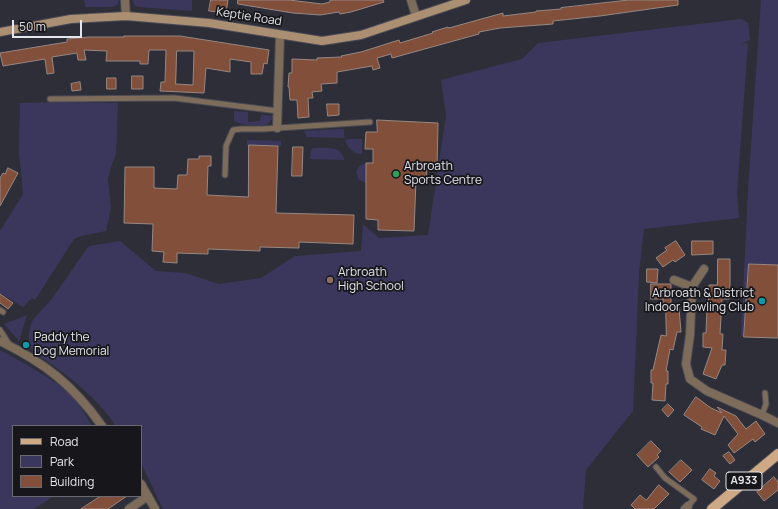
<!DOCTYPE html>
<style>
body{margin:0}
#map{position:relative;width:778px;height:509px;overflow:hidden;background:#2e2e38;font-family:Manrope,sans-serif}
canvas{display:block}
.legend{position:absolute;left:12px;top:425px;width:130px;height:72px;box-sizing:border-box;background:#16161b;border:1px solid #69696f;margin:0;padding:5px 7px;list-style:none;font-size:12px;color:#e5e5ec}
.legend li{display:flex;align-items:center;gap:8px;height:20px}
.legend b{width:20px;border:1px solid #69696f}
.scale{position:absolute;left:12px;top:20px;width:70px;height:18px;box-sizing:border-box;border:2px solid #e5e5ec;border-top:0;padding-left:5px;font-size:12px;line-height:14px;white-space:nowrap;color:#e5e5ec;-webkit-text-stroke:3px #16161b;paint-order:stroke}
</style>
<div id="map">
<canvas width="778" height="509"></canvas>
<ul class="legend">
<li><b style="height:5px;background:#cda985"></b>Road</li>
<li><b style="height:11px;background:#3b375c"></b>Park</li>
<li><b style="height:11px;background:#824f3b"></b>Building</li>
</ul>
<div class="scale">50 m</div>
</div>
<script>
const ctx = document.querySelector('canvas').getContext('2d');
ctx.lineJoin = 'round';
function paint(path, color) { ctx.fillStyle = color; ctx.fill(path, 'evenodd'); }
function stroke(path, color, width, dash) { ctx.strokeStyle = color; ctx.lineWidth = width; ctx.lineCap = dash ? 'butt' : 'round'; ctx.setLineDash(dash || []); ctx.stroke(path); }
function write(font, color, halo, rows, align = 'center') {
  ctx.font = font + ' Manrope,sans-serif'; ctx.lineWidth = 3.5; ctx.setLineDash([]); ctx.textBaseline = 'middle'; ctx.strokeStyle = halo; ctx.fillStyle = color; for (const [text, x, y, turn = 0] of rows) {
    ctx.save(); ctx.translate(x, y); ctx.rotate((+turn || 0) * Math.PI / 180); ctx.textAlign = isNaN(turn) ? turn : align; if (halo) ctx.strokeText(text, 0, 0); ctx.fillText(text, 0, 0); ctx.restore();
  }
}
paint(new Path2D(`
 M84,0H119L117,5L113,7H85Z
 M132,0H192V11L139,7L135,6Z
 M761,0H778V338L741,336L748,190Z
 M741,19L748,23L750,40L741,44L748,43L737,193L739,218L644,229L639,273L633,411L586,470L583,509H163L141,463V426H116C98,399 74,380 48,362C41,357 30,352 29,343C28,336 30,327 32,322C34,317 46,306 50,301C64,283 75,264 89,246L120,241L156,271L185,273L219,284L261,278L295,256L361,251L363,224L379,238L428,235L446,116L441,80L522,59L538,43Z
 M62,102L118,103L116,154L111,167L108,179L111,208L106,231L81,236L74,239L35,300L32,298L23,307L0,293V231L23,194L19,151L20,103Z
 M234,111L248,112V122L260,121L261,115L274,116C272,119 270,122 267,124C261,127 239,125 234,121Z
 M344,129V138L307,137L304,131Z
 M348,139H362V154C353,154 348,148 345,140Z
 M247,140L281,141V146L247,145Z
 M313,148C324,148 343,145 344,160L310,159L311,150Z
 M366,163V183L359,180L356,172L359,166Z
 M27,315L19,341L4,324Z
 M0,350C23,363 58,380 75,400C82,408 87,418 92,426H13V496H54L34,509H0Z`), '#3b375c');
const building = new Path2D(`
 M211,0H228L226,13L209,11Z
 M238,0H289L322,4L330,2V0H383L384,2L351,12L340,14L339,12L320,15L293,13L238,4Z
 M629,0H678V5L600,16L553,21V24L500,28L479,32V34L392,58L391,54L377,58L380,68L373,70L372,66L337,72V83L321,84L322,91L312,92L313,98H308L309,117L298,118L297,100H290L289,87H288L289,73H292V59L317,60V58L342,57L341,56L361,52L399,40L400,43L433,33L432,32L448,27L449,28L503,13V16L536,12V11L561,9V8Z
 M124,36H180L269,50L267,64L264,63L262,74H251V62L230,59V72L206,68L204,93L160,91L161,82H165L166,50H149L148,64H140V61H106L107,51L84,50L86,60H78L77,53L52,57L54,73L47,74L45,59L3,66L0,53L67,42V39L89,37H124ZM177,51H194L193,85L176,84Z
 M132,76H143V89H132Z
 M107,78H116V89H107Z
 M80,82L81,90L72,91L71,84Z
 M327,104H339V115L328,116Z
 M377,120L438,123L437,169L427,168L426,180H416L414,231L378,230V220L366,219V163H373V149H365L366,132H377Z
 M249,145L278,146L276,213L354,215L353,244L299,242V248L260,247V251L208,249V254L177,253V263L163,262L164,252L152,251L153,224L124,223L125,167H154V188L177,189L178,175H187L188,159H199V156H211V166H208L207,195L248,197Z
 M293,147H303L302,176H292Z
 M8,168L18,173L0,206V178L3,173L5,174Z
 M676,241L685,255L675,262L673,260L663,267L656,258L667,250L665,248Z
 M692,241H713V254L692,255Z
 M718,259H730V285L729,299H722L720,334H723L722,350H726L725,365H722L716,379L703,374L712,348L703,347V333H706L707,308H708L709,285H717Z
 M749,264L778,265V338L744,337Z
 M647,269H658L657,283L647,282Z
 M651,284H671V307H663V299H651Z
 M0,294L13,303L8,309L0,303Z
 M666,308H679L681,332H677L673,350L670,349L666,371H668V384H666L665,401L652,400L653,383H651V370H653L661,335L666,336Z
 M696,397L711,408L722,413L717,407L736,416L746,429L756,421L765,434L755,442L753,439L734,453L728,445L738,434L724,416L715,435L701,429L702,427L684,415Z
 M668,404L674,410L668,417L662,410Z
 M651,441L661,451L657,455L659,457L648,467L637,455Z
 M729,452L735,460L730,464L723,456Z
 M681,460L692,470L680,482L669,472Z
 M710,469L716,473L714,476L720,481L714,489L702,480Z
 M774,477L778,482V490L764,501L757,492Z
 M659,485L669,494L654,509H635L631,505L640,495L646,500Z
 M101,496H127L108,509H81Z`);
paint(building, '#824f3b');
stroke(building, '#968882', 1);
const lane = new Path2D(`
 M50,99L174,98L278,111
 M225,175L226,146L233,130L241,129H263L370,122
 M0,310L3,312
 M0,330L9,344
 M762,415L766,404L765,393
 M656,467L665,478L694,499L688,506`);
const street = new Path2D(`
 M125,0L126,16
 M411,0L416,16
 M277,128L280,35
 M674,280L692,287L704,269
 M692,287L690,335L686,364L690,379L707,391L762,415L778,423
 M0,341C45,363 73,385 102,426
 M141,484L155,509
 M129,509L148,496
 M685,509L688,506`);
const secondary = new Path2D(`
 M0,32L71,19L126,16L209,23L322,41L361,35L466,0`);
const primary = new Path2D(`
 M712,509L778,454`);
stroke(lane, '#4b4b55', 7);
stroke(street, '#4b4b55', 10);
stroke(secondary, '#4b4b55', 10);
stroke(primary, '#4b4b55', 12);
stroke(lane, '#7e6c5b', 5);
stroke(street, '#7e6c5b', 8);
stroke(secondary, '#ab8f73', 8);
stroke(primary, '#cda985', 10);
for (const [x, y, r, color] of [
 [396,174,4,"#2e9e5b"],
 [330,280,4,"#8d6e63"],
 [762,301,4,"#0f9aa8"],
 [26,345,4,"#0f9aa8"]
]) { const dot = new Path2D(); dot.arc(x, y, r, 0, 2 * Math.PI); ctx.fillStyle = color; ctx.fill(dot); stroke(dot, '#16161b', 1.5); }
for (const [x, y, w] of [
 [744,481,36]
]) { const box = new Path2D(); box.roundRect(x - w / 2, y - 9, w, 18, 3); ctx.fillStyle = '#16161b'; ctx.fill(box); stroke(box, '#e5e5ec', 1); }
write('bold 11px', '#e5e5ec', null, [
 ["A933",744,481]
]);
write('12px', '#e5e5ec', '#16161b', [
 ["Keptie Road",249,17,9]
]);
write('12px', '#e5e5ec', '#16161b', [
 ["Arbroath",404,167],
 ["Sports Centre",404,181],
 ["Arbroath",338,273],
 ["High School",338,287],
 ["Arbroath & District",754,294,"right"],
 ["Indoor Bowling Club",754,308,"right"],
 ["Paddy the",34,338],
 ["Dog Memorial",34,352]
], 'left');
</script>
